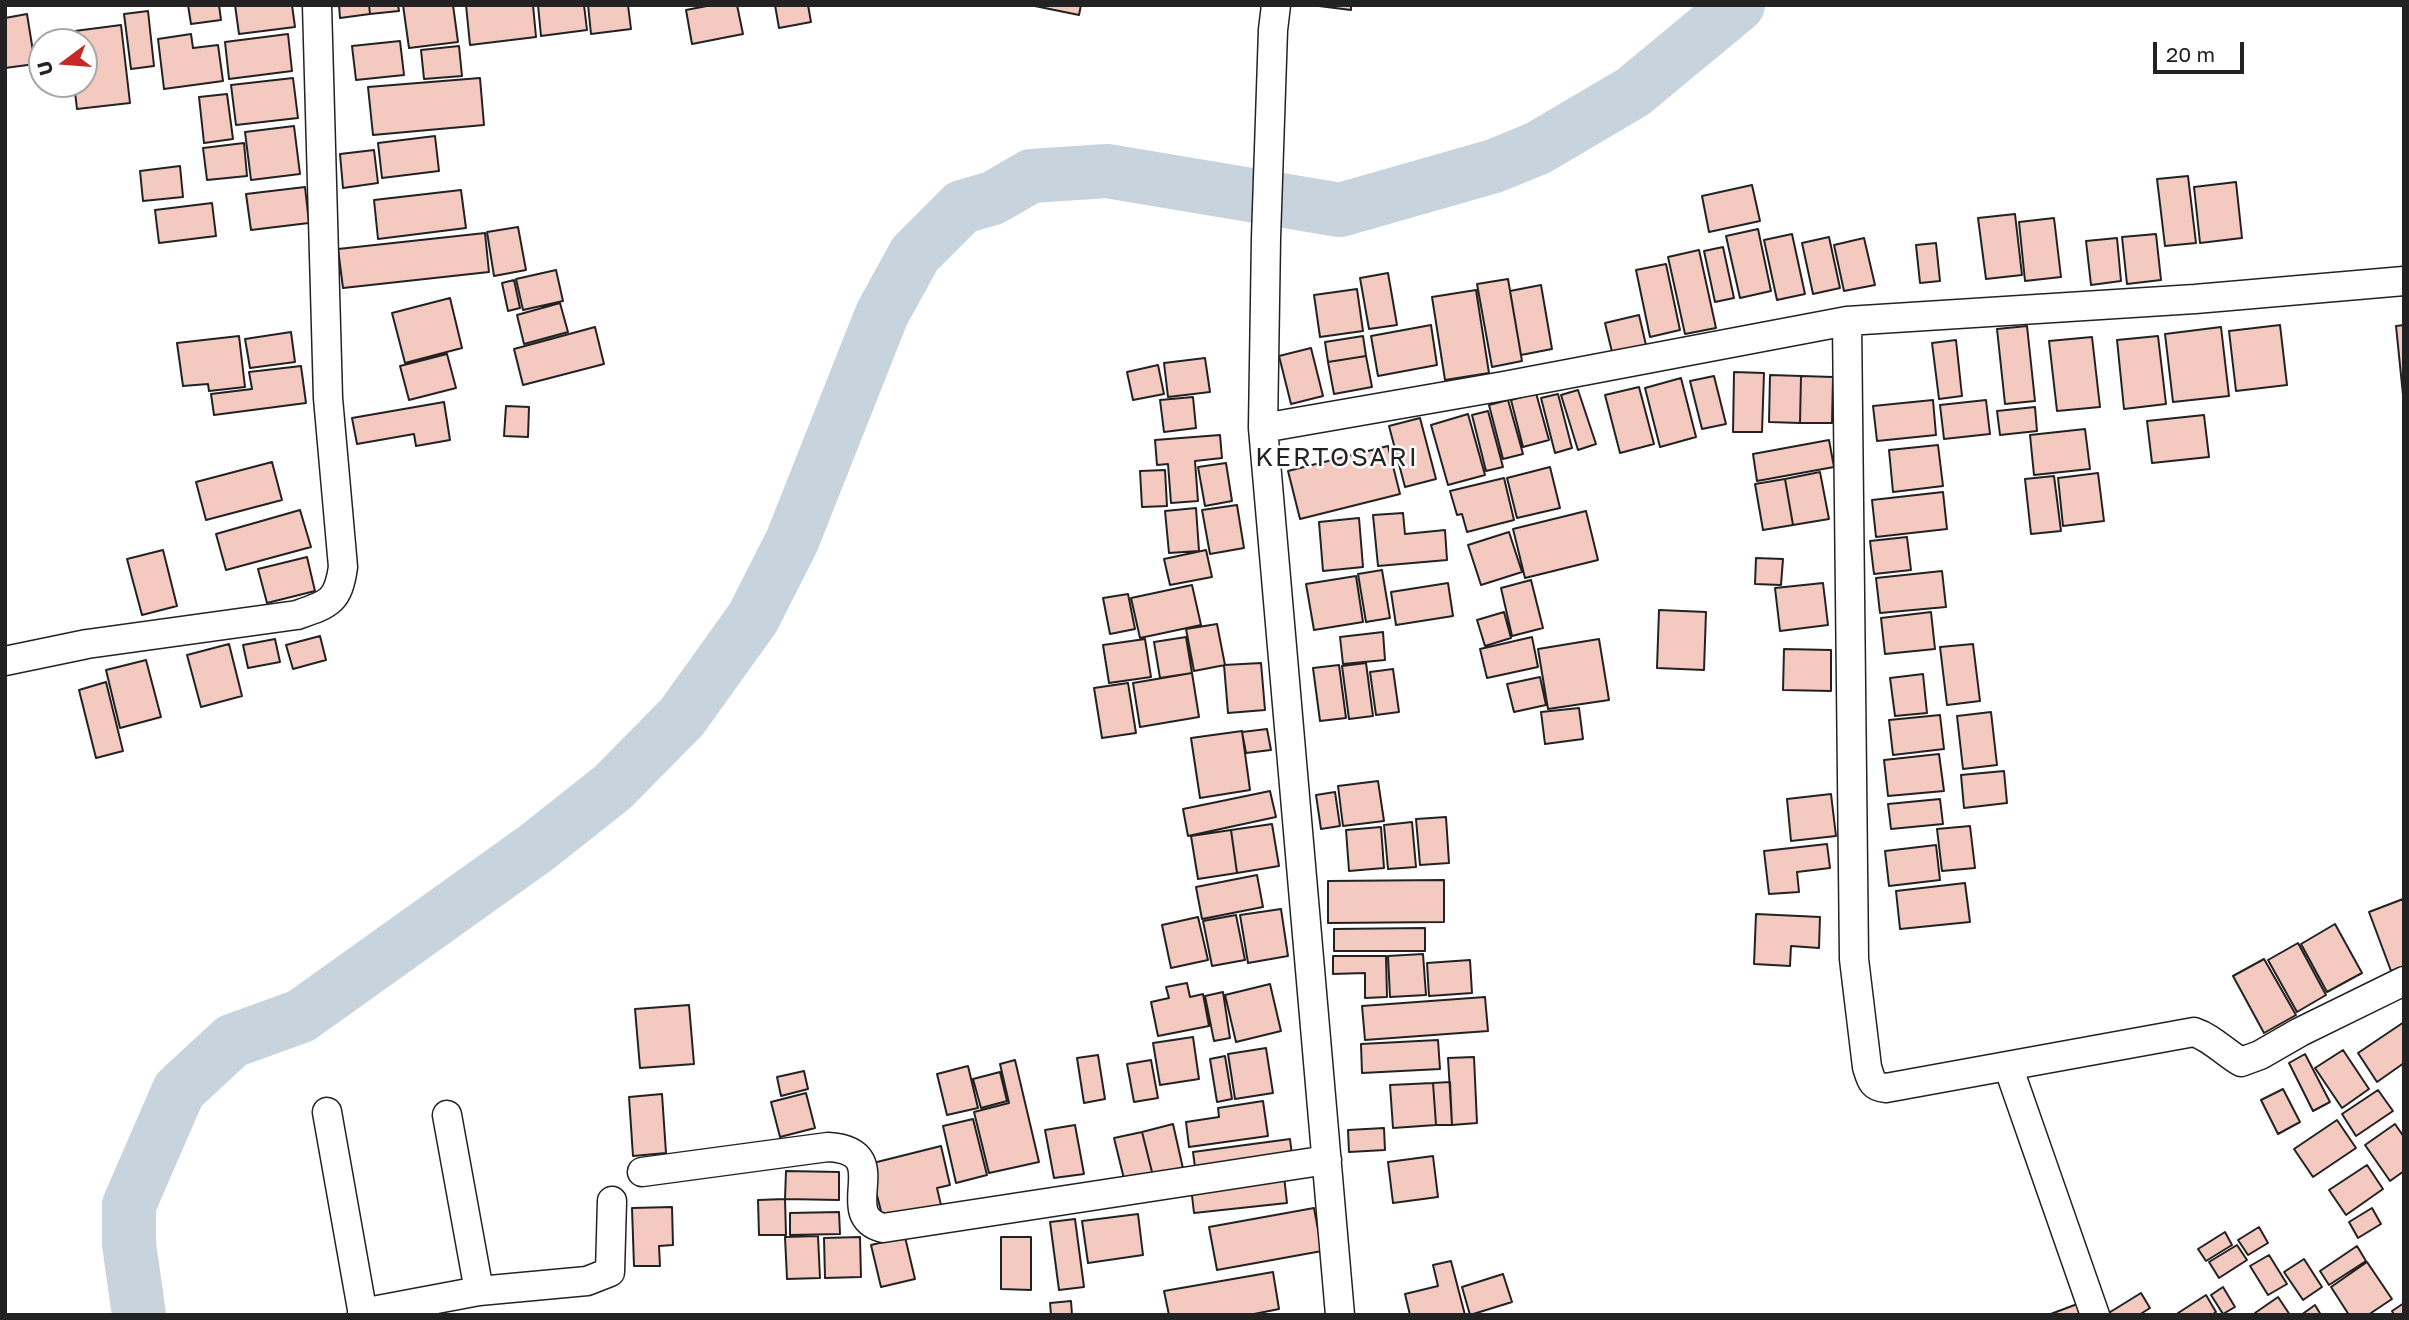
<!DOCTYPE html>
<style>
body{margin:0}
#map{position:relative;width:2409px;height:1320px;overflow:hidden;background:#fff;font-family:"Golos Text",sans-serif}
canvas{display:block}
.frame{position:absolute;inset:0;border:7px solid #222;pointer-events:none}
.north{position:absolute;left:28px;top:28px;width:70px;height:70px;box-sizing:border-box;background:#fff;border:2px solid #a7a7a7;border-radius:50%;rotate:254deg;font-size:19px;font-weight:700;line-height:28px;text-align:center;color:#222}
.north::after{content:'';display:block;margin:auto;width:24px;height:32px;background:#c62828;clip-path:polygon(50% 0,100% 100%,50% 72%,0 100%)}
.scale{position:absolute;left:2153px;top:42px;width:91px;height:32px;box-sizing:border-box;border:4px solid #222;border-top:0;padding-left:9px;font-size:21px;line-height:24px;white-space:nowrap;color:#222;-webkit-text-stroke:5px #fff;paint-order:stroke}
</style>
<div id="map">
<canvas width="2409" height="1320"></canvas>
<div class="frame"></div>
<div class="north">U</div>
<div class="scale">20 m</div>
</div>
<script>
const ctx = document.querySelector('canvas').getContext('2d');
ctx.lineJoin = 'round';
function stroke(path, color, width, dash) { ctx.strokeStyle = color; ctx.lineWidth = width; ctx.lineCap = dash ? 'butt' : 'round'; ctx.setLineDash(dash || []); ctx.stroke(path); }
function paint(path, color) { ctx.fillStyle = color; ctx.fill(path, 'evenodd'); }
function write(font, color, halo, rows, align = 'center') {
  ctx.font = font + ' "Golos Text",sans-serif'; ctx.lineWidth = 5; ctx.setLineDash([]); ctx.textBaseline = 'middle'; ctx.strokeStyle = halo; ctx.fillStyle = color; for (const [text, x, y, turn = 0] of rows) {
    ctx.save(); ctx.translate(x, y); ctx.rotate((+turn || 0) * Math.PI / 180); ctx.textAlign = isNaN(turn) ? turn : align; if (halo) ctx.strokeText(text, 0, 0); ctx.fillText(text, 0, 0); ctx.restore();
  }
}
stroke(new Path2D(`
 M139,1315L129,1244V1205L179,1090L232,1041L301,1016L536,848L613,787L682,717L753,618L792,541L882,314L915,254L962,207L993,198L1031,176L1107,171L1340,210L1494,166L1538,148L1633,92L1738,5`), '#c7d3dd', 54);
const building = new Path2D(`
 M188,5H219L221,20L191,24Z
 M235,5H292L295,27L239,34Z
 M339,5H369L370,14L340,18Z
 M369,5H398L399,11L370,14Z
 M403,5H453L458,42L409,48Z
 M466,5H533L536,37L470,45Z
 M538,5H584L587,30L541,36Z
 M588,5H628L631,29L591,34Z
 M712,5H737L743,34L692,44L686,10Z
 M775,5H808L811,22L779,28Z
 M1030,5H1081L1079,15Z
 M1311,5H1351V10Z
 M148,11L154,66L131,69L124,14Z
 M27,14L35,64L5,68V18Z
 M121,25L130,103L77,109L74,84H84V42H69L67,32Z
 M191,34L193,48L218,45L223,81L164,89L158,39Z
 M288,34L292,71L229,79L225,42Z
 M400,41L404,75L356,80L352,46Z
 M459,46L462,76L424,79L421,50Z
 M293,78L298,118L236,125L231,85Z
 M480,78L484,125L373,135L368,87Z
 M227,94L233,139L204,143L199,97Z
 M294,126L300,174L251,180L245,132Z
 M435,136L439,171L382,178L378,143Z
 M244,143L247,176L207,180L203,148Z
 M374,150L378,183L343,188L340,154Z
 M180,166L183,197L143,201L140,171Z
 M2188,176L2196,243L2165,246L2157,179Z
 M2236,182L2242,238L2200,243L2194,187Z
 M1752,185L1760,221L1709,232L1702,196Z
 M305,187L309,223L251,230L246,194Z
 M461,190L466,228L378,239L374,200Z
 M212,203L216,236L159,243L155,210Z
 M2015,214L2022,275L1986,279L1978,218Z
 M2054,218L2061,277L2025,281L2019,222Z
 M518,227L526,270L494,276L487,232Z
 M1758,229L1771,291L1740,298L1726,236Z
 M485,233L489,272L343,288L338,249Z
 M1792,234L1805,294L1777,300L1764,240Z
 M2156,234L2161,280L2127,284L2122,237Z
 M1829,237L1840,288L1813,294L1802,243Z
 M1864,238L1875,285L1844,291L1834,245Z
 M2117,238L2121,281L2091,285L2086,241Z
 M1936,243L1940,281L1920,283L1916,245Z
 M1723,247L1734,298L1715,302L1704,251Z
 M1699,250L1716,328L1685,334L1668,257Z
 M1666,264L1680,330L1650,337L1636,270Z
 M556,270L563,301L523,310L516,279Z
 M1388,273L1397,325L1369,329L1360,278Z
 M1508,279L1522,361L1492,367L1477,284Z
 M514,280L520,308L508,311L502,283Z
 M1541,285L1552,349L1521,355L1510,291Z
 M1357,289L1363,331L1320,337L1314,295Z
 M1476,290L1489,373L1445,380L1432,297Z
 M450,298L462,348L405,363L392,313Z
 M560,303L568,332L524,344L517,315Z
 M1639,315L1646,345L1612,352L1605,323Z
 M1431,325L1437,365L1378,376L1371,336Z
 M2280,325L2287,385L2236,391L2229,331Z
 M2404,325V395H2403L2396,326Z
 M2027,326L2035,401L2005,404L1997,329Z
 M595,327L604,364L523,385L514,349Z
 M2221,327L2229,396L2173,402L2165,334Z
 M291,332L295,362L250,368L245,339Z
 M239,336L245,387L209,391L208,384L183,386L177,343Z
 M1363,336L1366,356L1328,362L1325,342Z
 M2158,336L2166,404L2124,409L2117,340Z
 M2092,337L2100,407L2057,411L2049,341Z
 M1956,340L1962,396L1939,399L1932,343Z
 M1311,348L1323,396L1291,404L1279,356Z
 M447,354L456,388L409,400L400,366Z
 M1366,356L1372,387L1334,394L1328,362Z
 M1205,358L1210,392L1168,397L1164,363Z
 M1158,365L1164,394L1133,400L1127,372Z
 M301,366L306,403L214,415L211,394L252,389L249,372Z
 M1734,372L1764,373L1762,432H1733Z
 M1770,375L1801,376L1800,423L1769,422Z
 M1714,376L1726,424L1702,429L1690,381Z
 M1801,376L1833,377L1832,423H1800Z
 M1681,378L1696,437L1660,447L1645,388Z
 M1639,387L1654,444L1620,453L1605,395Z
 M1578,390L1596,444L1578,450L1561,395Z
 M1536,393L1549,440L1523,447L1511,400Z
 M1558,394L1572,448L1555,453L1541,398Z
 M1193,397L1196,428L1164,432L1160,400Z
 M1508,400L1523,454L1503,459L1489,405Z
 M1933,400L1936,435L1877,441L1873,406Z
 M1986,400L1990,434L1944,439L1940,405Z
 M444,402L450,440L416,446L414,434L357,444L352,418Z
 M506,406L529,407L528,437L504,436Z
 M2035,407L2037,431L2000,435L1997,411Z
 M1488,411L1503,467L1486,471L1472,415Z
 M1468,414L1485,475L1448,485L1431,425Z
 M2204,415L2209,457L2152,463L2147,421Z
 M1420,418L1436,479L1405,487L1389,426Z
 M2085,429L2090,469L2034,475L2030,435Z
 M1220,435L1222,458L1195,461L1198,501L1171,503L1168,464L1157,465L1155,440Z
 M1829,440L1834,467L1757,481L1753,454Z
 M1938,445L1943,486L1893,492L1889,450Z
 M1388,446L1400,494L1300,519L1288,471Z
 M272,462L282,500L206,520L196,482Z
 M1226,463L1232,501L1205,506L1198,467Z
 M1550,467L1560,508L1517,518L1507,478Z
 M1165,470L1167,506L1142,507L1140,471Z
 M1820,472L1829,519L1793,525L1785,479Z
 M2098,473L2104,521L2063,526L2058,478Z
 M2054,476L2061,531L2031,534L2025,479Z
 M1504,478L1514,520L1467,532L1462,514L1457,515L1450,491Z
 M1785,479L1793,525L1763,530L1755,484Z
 M1943,492L1947,529L1876,537L1872,500Z
 M1237,505L1244,548L1210,554L1202,510Z
 M1196,508L1199,551L1169,553L1165,511Z
 M300,510L311,547L226,570L216,534Z
 M1586,511L1598,560L1525,578L1513,529Z
 M1403,513L1405,534L1445,530L1447,560L1378,566L1373,515Z
 M1359,518L1363,567L1323,571L1319,522Z
 M1509,532L1522,572L1481,585L1468,545Z
 M1907,537L1911,570L1874,574L1870,541Z
 M163,550L177,606L142,615L127,559Z
 M1206,550L1212,577L1170,585L1164,559Z
 M307,557L315,591L267,603L258,569Z
 M1756,558L1783,559L1781,585L1755,584Z
 M1382,570L1390,618L1366,622L1358,574Z
 M1942,571L1946,607L1880,613L1876,578Z
 M1356,576L1363,622L1314,630L1306,584Z
 M1531,580L1543,628L1512,636L1501,588Z
 M1448,583L1453,616L1396,625L1391,592Z
 M1823,583L1828,625L1780,631L1775,588Z
 M1192,585L1201,625L1140,638L1131,598Z
 M1128,594L1135,629L1110,634L1103,598Z
 M1659,610L1706,612L1704,670L1657,668Z
 M1504,612L1511,638L1485,646L1477,620Z
 M1931,612L1935,649L1885,654L1881,618Z
 M1217,624L1225,665L1194,671L1186,629Z
 M1383,632L1385,660L1343,664L1340,637Z
 M320,636L326,660L293,669L286,645Z
 M1186,637L1192,673L1160,678L1154,642Z
 M1532,637L1538,667L1487,678L1480,649Z
 M275,639L280,662L248,668L243,645Z
 M1145,639L1151,677L1109,683L1103,645Z
 M1599,639L1609,700L1548,709L1538,649Z
 M229,644L242,696L201,707L187,655Z
 M1973,644L1980,701L1947,705L1940,647Z
 M1784,649L1831,650V691L1783,690Z
 M146,660L161,717L120,728L106,670Z
 M1261,663L1265,710L1228,713L1224,665Z
 M1366,663L1373,716L1349,719L1342,666Z
 M1339,665L1346,718L1320,721L1313,668Z
 M1393,669L1399,712L1376,715L1370,672Z
 M1192,673L1199,717L1140,727L1133,683Z
 M1923,674L1927,713L1895,716L1890,678Z
 M1540,677L1546,705L1514,712L1507,684Z
 M106,682L123,751L96,758L79,690Z
 M1128,683L1136,733L1102,738L1094,688Z
 M1579,708L1583,739L1545,744L1541,712Z
 M1991,712L1997,765L1963,769L1957,716Z
 M1940,715L1944,749L1893,755L1889,720Z
 M1267,729L1271,750L1246,753L1242,732Z
 M1242,731L1250,790L1200,798L1191,738Z
 M1939,754L1944,791L1888,796L1884,760Z
 M2004,771L2007,803L1964,808L1961,775Z
 M1378,781L1384,821L1343,826L1338,786Z
 M1270,791L1276,817L1188,836L1183,809Z
 M1335,792L1340,826L1321,829L1316,795Z
 M1831,794L1836,836L1791,841L1787,799Z
 M1940,799L1943,824L1891,829L1888,804Z
 M1446,817L1449,863L1420,865L1416,819Z
 M1412,822L1416,867L1388,869L1384,825Z
 M1272,824L1279,866L1237,873L1231,830Z
 M1970,826L1975,868L1942,871L1937,829Z
 M1381,827L1384,868L1349,871L1346,830Z
 M1231,830L1237,873L1198,879L1191,836Z
 M1827,844L1830,868L1797,872L1799,892L1769,894L1764,851Z
 M1936,845L1940,880L1889,886L1885,851Z
 M1257,875L1263,907L1202,919L1196,887Z
 M1444,880V922L1328,923V881Z
 M1965,883L1970,922L1900,929L1896,891Z
 M2403,899L2404,967L2391,971L2369,912Z
 M1281,909L1288,956L1248,963L1240,915Z
 M1756,914L1820,917L1819,948L1791,946L1790,966L1754,964Z
 M1236,915L1245,960L1212,966L1203,921Z
 M1198,917L1208,960L1171,968L1162,925Z
 M2335,924L2362,973L2327,992L2301,944Z
 M1425,928V951H1334V929Z
 M2298,943L2326,995L2297,1012L2268,960Z
 M1423,954L1426,995L1390,997L1388,956Z
 M1333,956H1386L1387,997L1365,998V973L1333,974Z
 M2264,959L2296,1015L2264,1033L2233,976Z
 M1470,960L1472,993L1429,996L1427,963Z
 M1187,983L1190,997L1203,994L1209,1026L1158,1036L1151,1002L1169,998L1166,987Z
 M1270,984L1281,1031L1236,1042L1225,995Z
 M1223,992L1230,1038L1214,1041L1205,996Z
 M1485,997L1488,1031L1365,1040L1362,1006Z
 M689,1005L694,1064L640,1068L635,1009Z
 M2404,1022V1063L2377,1082L2358,1053Z
 M1193,1037L1199,1079L1160,1085L1153,1043Z
 M1438,1040L1440,1069L1362,1073L1361,1044Z
 M1266,1048L1273,1093L1235,1099L1228,1054Z
 M2343,1050L2369,1089L2342,1108L2315,1068Z
 M2305,1054L2330,1102L2313,1111L2289,1063Z
 M1098,1055L1105,1099L1084,1103L1077,1058Z
 M1225,1056L1232,1099L1217,1102L1210,1059Z
 M1474,1057L1477,1123L1452,1125L1448,1058Z
 M1015,1060L1039,1162L989,1173L974,1112L1009,1103L1000,1064Z
 M1151,1060L1158,1098L1134,1102L1127,1064Z
 M968,1066L978,1108L947,1115L937,1074Z
 M804,1071L808,1089L781,1096L777,1077Z
 M1000,1072L1007,1101L981,1108L973,1079Z
 M1450,1082L1452,1125H1436L1433,1083Z
 M1433,1083L1436,1125L1393,1128L1390,1085Z
 M2283,1089L2300,1122L2278,1134L2261,1100Z
 M2378,1090L2393,1111L2356,1136L2342,1114Z
 M806,1093L815,1128L780,1137L771,1102Z
 M662,1094L666,1153L633,1156L629,1097Z
 M1263,1101L1268,1136L1189,1147L1186,1122L1219,1117L1218,1108Z
 M973,1119L987,1175L956,1183L943,1126Z
 M2337,1120L2356,1148L2313,1177L2294,1149Z
 M1173,1124L1184,1173L1154,1180L1142,1132Z
 M2395,1124L2404,1137V1171L2390,1181L2365,1145Z
 M1075,1125L1084,1174L1054,1178L1045,1130Z
 M1384,1128L1385,1150L1349,1152L1348,1130Z
 M1142,1132L1154,1180L1126,1187L1114,1138Z
 M1290,1139L1293,1163L1196,1175L1193,1152Z
 M941,1146L950,1185L937,1188L941,1205L883,1219L869,1164Z
 M1433,1156L1438,1197L1393,1203L1388,1162Z
 M2367,1165L2383,1189L2346,1215L2329,1190Z
 M786,1171L839,1172V1200L785,1199Z
 M1284,1176L1287,1203L1194,1213L1191,1187Z
 M785,1199L786,1235H759L758,1200Z
 M672,1207L673,1245L659,1246L660,1266H634L632,1208Z
 M1314,1208L1322,1251L1217,1270L1209,1227Z
 M2372,1208L2381,1224L2358,1238L2349,1222Z
 M839,1212L840,1234L790,1235V1213Z
 M1138,1214L1143,1255L1088,1263L1082,1221Z
 M1075,1219L1084,1287L1059,1290L1050,1222Z
 M2259,1227L2268,1243L2248,1255L2238,1240Z
 M2225,1232L2232,1245L2206,1261L2198,1249Z
 M818,1236L820,1278L787,1279L785,1237Z
 M860,1237L861,1277L825,1278L824,1238Z
 M905,1237L915,1279L881,1287L871,1245Z
 M1001,1237H1031V1290L1001,1289Z
 M2237,1245L2247,1260L2219,1278L2209,1262Z
 M2357,1246L2366,1261L2329,1285L2320,1271Z
 M2269,1255L2287,1284L2268,1295L2250,1266Z
 M2304,1259L2322,1287L2303,1300L2284,1272Z
 M1451,1261L1465,1315H1410L1405,1294L1438,1286L1433,1265Z
 M2367,1262L2392,1299L2368,1315H2349L2331,1287Z
 M1273,1272L1279,1309L1249,1315H1169L1164,1291Z
 M1503,1274L1512,1302L1470,1315L1462,1287Z
 M2223,1287L2235,1307L2223,1314L2211,1295Z
 M2141,1293L2150,1308L2139,1315L2107,1314Z
 M2206,1295L2216,1312L2212,1315H2175Z
 M2278,1297L2290,1315H2256L2255,1313Z
 M2088,1300L2094,1315H2048Z
 M1071,1301L1072,1315H1051L1050,1303Z
 M2404,1303V1315H2394L2392,1311Z
 M2315,1305L2321,1315H2301Z`);
paint(building, '#f3c9c0');
stroke(building, '#222', 2);
const minor = new Path2D(`
 M1276,5L1273,30L1266,238L1263,428L1340,1315
 M1847,321L1854,959L1867,1067C1871,1080 1872,1087 1886,1088L2194,1032C2212,1038 2224,1052 2241,1062L2260,1055L2300,1032L2404,981
 M1263,428L1504,386L1847,321L2195,299L2404,281
 M5,661L87,644L297,615C329,604 338,602 343,567L328,398L317,5
 M2008,1066L2095,1315
 M327,1112L363,1315
 M642,1172L828,1147C898,1151 833,1215 883,1228L1327,1160
 M479,1291L587,1281L610,1272L612,1201
 M362,1313L479,1291L447,1115`);
stroke(minor, '#222', 31);
stroke(minor, '#fff', 28);
ctx.letterSpacing = '2px';
write('26px', '#222', '#fff', [
 ["KERTOSARI",1337,458]
]);
ctx.letterSpacing = '0px';
</script>
